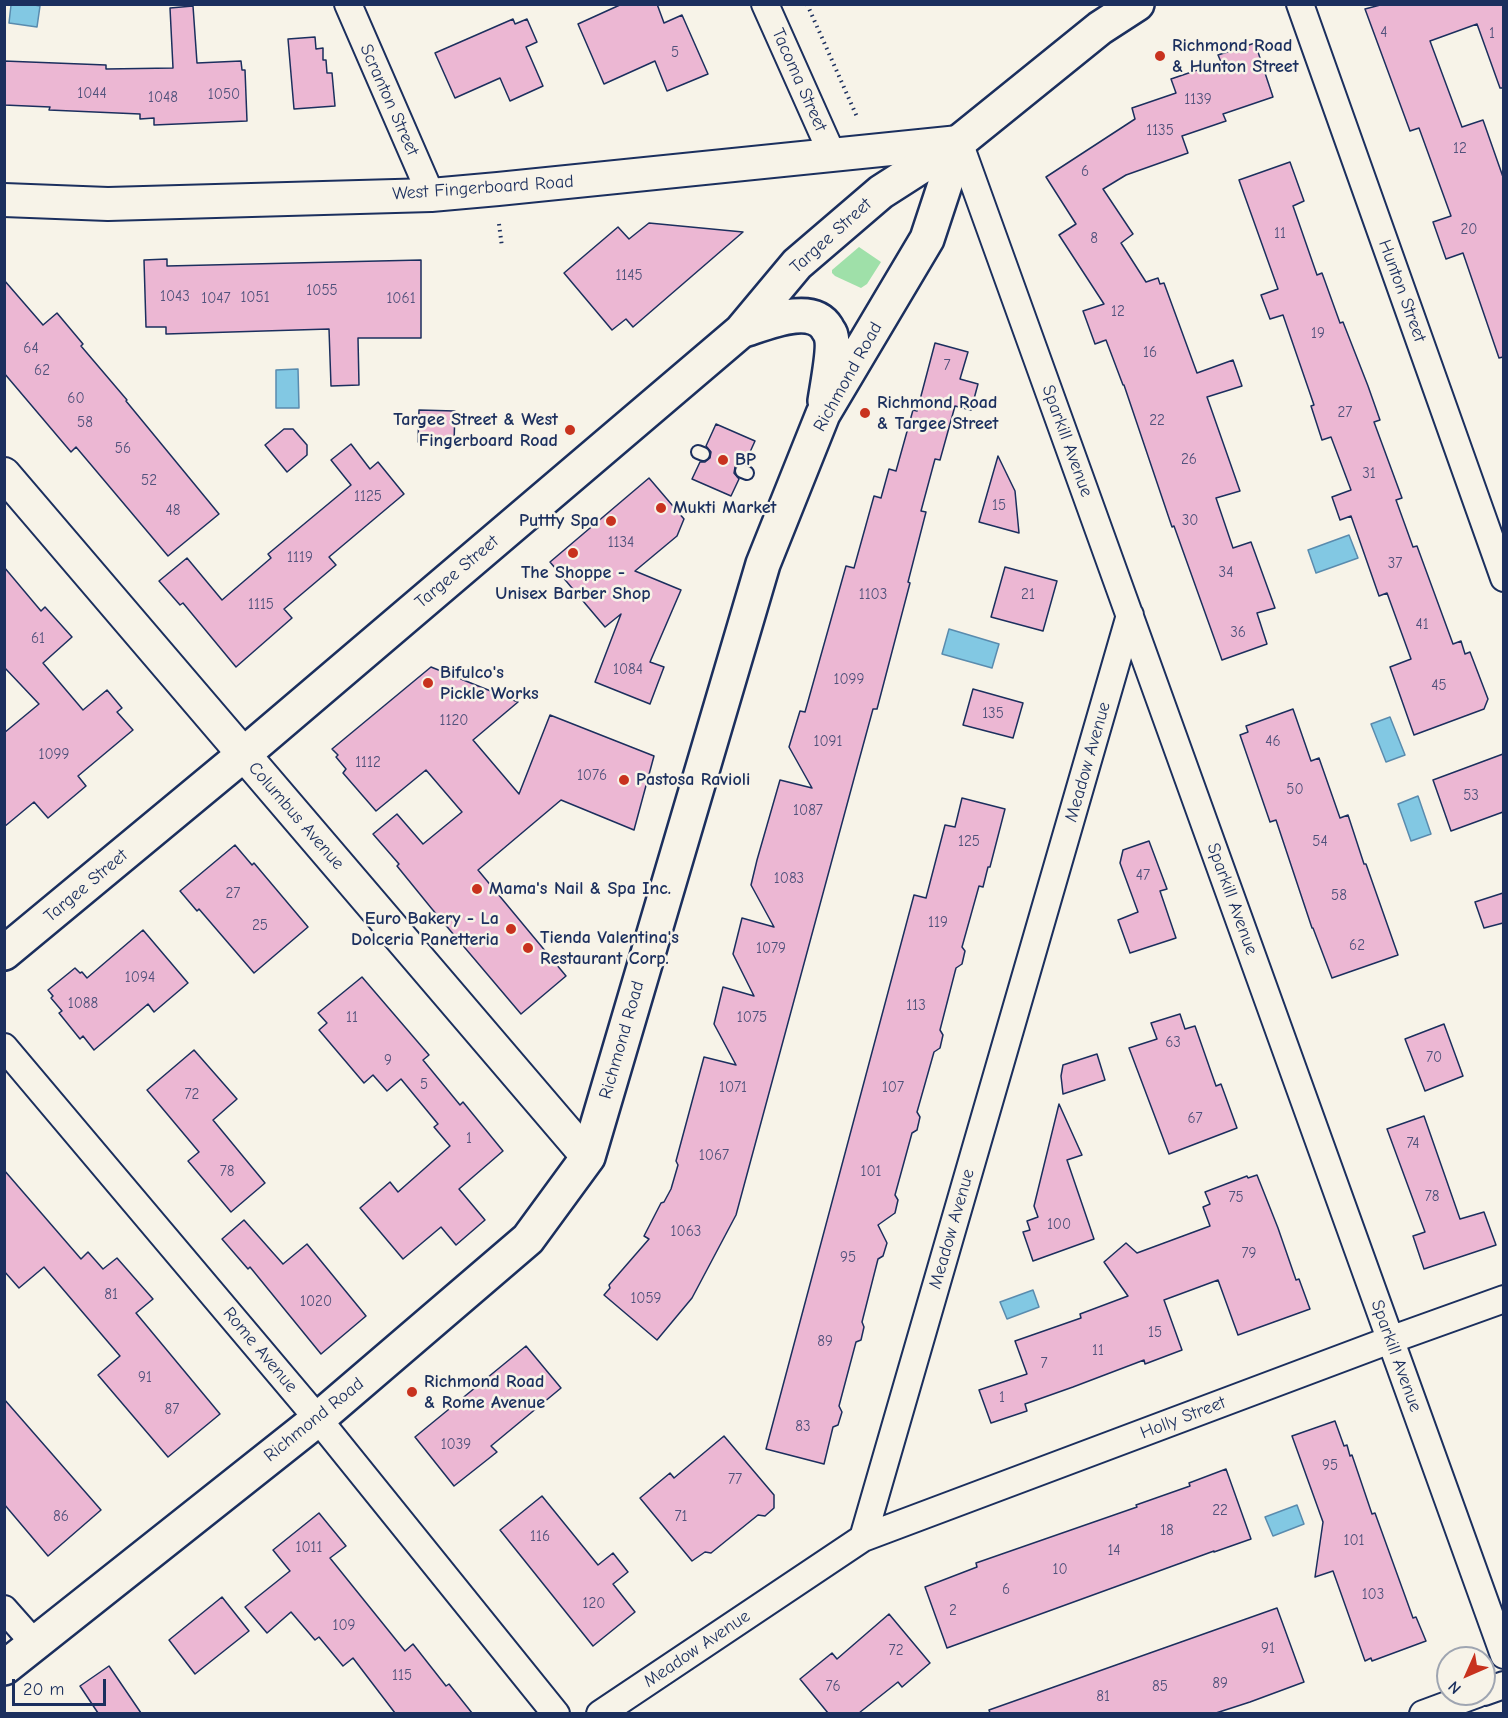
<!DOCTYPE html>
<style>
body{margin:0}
#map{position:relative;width:1508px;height:1718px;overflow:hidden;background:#f7f3e8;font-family:"Comic Neue",sans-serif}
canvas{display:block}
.frame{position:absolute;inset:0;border:6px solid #1b2f5e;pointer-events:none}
.north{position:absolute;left:1436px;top:1646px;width:60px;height:60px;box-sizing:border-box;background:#f7f3e8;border:2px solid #9fa5b1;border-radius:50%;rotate:225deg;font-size:16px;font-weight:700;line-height:24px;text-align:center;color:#1b2f5e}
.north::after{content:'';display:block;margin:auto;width:21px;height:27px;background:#c8321e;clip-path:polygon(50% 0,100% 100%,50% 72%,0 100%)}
.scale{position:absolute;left:12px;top:1679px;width:94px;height:27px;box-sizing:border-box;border:3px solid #1b2f5e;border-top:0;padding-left:8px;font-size:18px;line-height:21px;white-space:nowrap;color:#1b2f5e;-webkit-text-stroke:4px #f7f3e8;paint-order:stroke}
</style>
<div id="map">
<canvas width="1508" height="1718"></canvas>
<div class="frame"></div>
<div class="north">N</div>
<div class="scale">20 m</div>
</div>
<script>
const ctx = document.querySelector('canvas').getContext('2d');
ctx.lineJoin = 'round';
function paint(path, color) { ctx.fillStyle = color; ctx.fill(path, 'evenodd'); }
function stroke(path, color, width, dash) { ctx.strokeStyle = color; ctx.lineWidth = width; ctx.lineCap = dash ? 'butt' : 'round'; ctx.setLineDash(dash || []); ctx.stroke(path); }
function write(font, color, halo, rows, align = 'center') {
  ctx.font = font + ' "Comic Neue",sans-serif'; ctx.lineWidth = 5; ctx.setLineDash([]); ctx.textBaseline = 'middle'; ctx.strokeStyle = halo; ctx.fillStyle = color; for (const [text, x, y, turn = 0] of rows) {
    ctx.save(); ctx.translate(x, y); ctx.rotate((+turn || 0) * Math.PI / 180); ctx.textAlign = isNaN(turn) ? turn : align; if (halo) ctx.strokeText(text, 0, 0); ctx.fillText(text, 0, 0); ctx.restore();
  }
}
paint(new Path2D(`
 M859,247L881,262L867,284L861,288L835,276L832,273V270Z`), '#9fe0a9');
const water = new Path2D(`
 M29,4L40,6L37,27L9,23L11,5Z
 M298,369L299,408H276V370Z
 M1349,535L1358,558L1316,573L1308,550Z
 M949,629L999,644L992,668L942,654Z
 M1390,717L1405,755L1386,762L1371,724Z
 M1418,796L1431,834L1411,841L1398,804Z
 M1033,1290L1039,1307L1007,1319L1000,1302Z
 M1297,1505L1304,1524L1273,1536L1265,1517Z`);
paint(water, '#82c8e3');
stroke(water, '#598bae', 1.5);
const building = new Path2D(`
 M622,4H657L664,23L682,15L708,74L667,91L655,61L604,84L578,24Z
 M1384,4H1503V88H1500L1477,24L1430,41L1462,127L1483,120L1503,177V357L1499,358L1463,253L1446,259L1433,222L1451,216L1419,128L1410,131L1365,9Z
 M193,6L197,63L241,61L242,70H245L247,121L154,125V118L140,119V114L49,110L50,107L4,105V61L106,65V69L173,68L170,8Z
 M513,19L515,24L527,19L537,42L526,47L543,86L510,101L500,78L455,98L435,53Z
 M315,37L316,49L323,48V60H326L327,73H332L335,106L294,109L288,39Z
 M1255,43L1273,97L1223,114L1226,121L1182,136L1188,153L1126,175L1103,189L1133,234L1121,243L1146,282L1158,278L1160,284L1164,283L1197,373L1233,360L1242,386L1207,397L1240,491L1216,498L1233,548L1251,542L1275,608L1257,613L1267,644L1222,660L1174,526L1172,527L1124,385H1123L1106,340L1095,344L1083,311L1104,304L1059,235L1076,224L1046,177L1135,119L1132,108L1176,93L1171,79L1221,62L1218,55Z
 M1290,162L1304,201L1293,206L1317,275L1322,273L1340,323L1343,322L1368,386L1380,420L1374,422L1402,498L1396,500L1413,547L1417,546L1453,644L1461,641L1465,654L1470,652L1488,699L1484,709L1414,735L1390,667L1411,659L1387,593L1379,596L1351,516L1340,520L1332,497L1351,490L1331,437L1322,440L1311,406L1314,405L1283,315L1270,319L1261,295L1278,289L1239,180Z
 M649,223L743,232L633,327L626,319L612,330L564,273L618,227L629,239Z
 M167,259V266L421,260V338H358L359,385L331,386L329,329L166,334V327H146L144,260Z
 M4,280L43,325L57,313L83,344L81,346L127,400L126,401L219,514L168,556L76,447L71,452L4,373Z
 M935,343L968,352L960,379L978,384L971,410L955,406L940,460L935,459L921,511L926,512L908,582L910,583L877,709H873L855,775L736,1215L692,1298L657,1340L604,1295L610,1288L609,1285L649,1239L644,1236L661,1203L664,1202L671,1189L678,1165L676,1161L704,1057L736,1065L714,1024L723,987L754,996L733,954L742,918L774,927L751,885L757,860L780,780L812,788L789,747L800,711L805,712L846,566L854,568L874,496L881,498L889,469L896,471L913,410L917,411Z
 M419,410L455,411L454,443L418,442Z
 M716,424L755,441L745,463H740L735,467L734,473L739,479L731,496L692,479L700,462H705L710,458L711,452L706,446Z
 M284,429H293L307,445V455L287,472L265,445Z
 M351,444L370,469L378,462L404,494L329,557L336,565L284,609L292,618L236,667L183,603L180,605L159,581L187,558L222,600L271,558L268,554L351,485L331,460Z
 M998,456L1015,491L1019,533L979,522Z
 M649,478L684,519L677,536L635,571L681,590L650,662L664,667L650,704L595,682L621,614L605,627L550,562Z
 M4,567L41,611L45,607L72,637L43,663L83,710L107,690L122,708L117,712L133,730L78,776L86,786L48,818L34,802L4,827V733L39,704L4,667Z
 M1005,567L1057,581L1043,631L991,617Z
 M431,667L518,702L473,740L519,794L550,715L654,756L634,830L561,800L478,870L566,976L521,1014L432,909L397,866L399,864L373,834L397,814L423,844L462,812L426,770L376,811L343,773L346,769L336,757L338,755L332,749Z
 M973,689L1023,703L1013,738L963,725Z
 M1293,709L1311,761L1319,758L1340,818L1348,815L1364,864H1366L1398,955L1332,978L1313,928H1312L1276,820L1270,822L1240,735L1248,732L1246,726Z
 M1503,754V812L1451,831L1433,780Z
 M962,798L1005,809L990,867H988L983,887L979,886L962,947L965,951L962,964L956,968L940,1030L943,1035L940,1048L934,1052L917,1112L920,1117L917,1130L912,1133L895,1195L898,1200L895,1213L878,1225L887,1243L883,1256L878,1259L862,1322L864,1327L861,1340L856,1342L839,1406L842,1412L838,1425L833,1427L824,1464L766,1449L914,895L926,898L945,825L955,827Z
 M1149,841L1167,889L1160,891L1176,938L1130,953L1118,920L1138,912L1120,863L1123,850Z
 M235,845L252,865L254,863L308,927L254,973L199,909L197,911L180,891Z
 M1503,893V923L1484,928L1475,902Z
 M143,930L188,983L154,1012L148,1004L94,1050L83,1036L80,1039L59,1013L62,1011L51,998L53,996L48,990L75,968L80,973L82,972L87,978Z
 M362,977L429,1055L423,1060L460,1105L463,1102L503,1151L459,1189L485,1220L456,1245L441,1227L403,1259L360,1208L390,1182L398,1192L450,1146L434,1127L438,1124L401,1079L387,1091L373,1075L364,1083L319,1030L327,1023L318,1013Z
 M1180,1014L1185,1029L1195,1026L1216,1086L1221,1084L1237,1128L1169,1154L1129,1048L1157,1039L1151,1023Z
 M1444,1024L1463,1076L1425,1091L1405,1039Z
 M194,1050L237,1099L213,1120L265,1183L231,1212L188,1161L199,1152L147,1090Z
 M1097,1054L1105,1080L1063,1094L1061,1076L1063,1065Z
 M1059,1104L1082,1155L1067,1160L1094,1239L1033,1261L1023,1232L1030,1230L1027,1221L1038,1217L1034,1206Z
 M1424,1116L1460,1219L1484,1212L1496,1245L1424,1269L1413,1236L1425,1232L1387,1129Z
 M4,1170L81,1259L88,1252L103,1269L117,1258L153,1299L136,1313L220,1414L168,1457L98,1375L120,1356L44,1267L19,1288L4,1271Z
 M1257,1175L1278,1228L1296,1280L1299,1279L1310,1309L1238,1335L1218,1280L1164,1300L1182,1350L1145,1364L1144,1360L1073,1387L1025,1404L1027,1411L991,1423L979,1390L1027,1374L1015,1341L1081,1318L1080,1314L1128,1296L1104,1262L1126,1243L1137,1253L1210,1226L1203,1207L1210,1204L1205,1192L1247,1176L1248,1178Z
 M244,1220L283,1264L307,1244L366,1316L321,1354L250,1267L248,1269L222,1239Z
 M526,1346L561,1388L491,1446L497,1452L454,1486L415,1437Z
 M4,1399L101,1510L48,1556L4,1504Z
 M1335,1421L1344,1446L1347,1445L1350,1456L1352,1455L1372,1514L1375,1513L1413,1618L1416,1617L1426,1641L1372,1661L1371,1658L1365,1661L1333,1571L1315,1577L1323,1522L1292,1436Z
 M724,1436L774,1495V1508L765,1516L758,1515L711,1553L705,1552L692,1561L640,1498L670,1473L674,1478Z
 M1226,1469L1251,1539L1214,1552V1551L947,1648L925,1587L977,1567L976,1563L1137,1507L1136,1505L1190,1486L1189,1483Z
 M542,1496L598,1565L613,1553L628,1572L613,1584L635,1612L593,1646L500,1530Z
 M319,1513L346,1546L330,1558L405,1651L413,1644L446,1686L449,1684L472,1713H395L353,1658L343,1666L319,1637L315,1640L291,1612L267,1633L245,1607L290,1571L273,1550Z
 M222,1597L249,1631L195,1674L169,1640Z
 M1277,1608L1304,1682L1250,1702L1216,1713H990L989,1710Z
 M889,1614L930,1663L902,1687L898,1682L859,1713H828L800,1679L832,1653L837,1659Z
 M109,1666L141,1713H98L80,1686Z`);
paint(building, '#ecb7d3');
stroke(building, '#1b2f5e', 1.5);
const service = new Path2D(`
 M698,452L703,454
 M742,471L747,473`);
const minor = new Path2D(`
 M348,4L431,195
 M765,4L832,154
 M1300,4L1504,578
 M959,142L1504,1655
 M4,1047L318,1419L556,1714
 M863,1538L1390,1340L1504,1299
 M4,1609L35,1644
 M1484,1692L1504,1685
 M600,1714L863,1538L1130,615
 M1423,1714L1477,1694`);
const tertiary = new Path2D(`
 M4,200L108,204L431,195L498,189L959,142
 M4,474L588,1157`);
const secondary = new Path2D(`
 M741,331C764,324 811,302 827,328C828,331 831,333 831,336C835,348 827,387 825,401
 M4,953L243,755L741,331L797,264L881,192L959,142L1100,28L1137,4
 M4,1668L318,1419L528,1239L588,1157L763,564L823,414L927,239L959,142`);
stroke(service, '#1b2f5e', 16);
stroke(minor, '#1b2f5e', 30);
stroke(tertiary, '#1b2f5e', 36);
stroke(secondary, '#1b2f5e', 38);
stroke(new Path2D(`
 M807,4L858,119
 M499,224L502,247`), '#1b2f5e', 4, [1.5, 4.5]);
stroke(service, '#f7f3e8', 12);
stroke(minor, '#f7f3e8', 26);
stroke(tertiary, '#f7f3e8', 32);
stroke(secondary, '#f7f3e8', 33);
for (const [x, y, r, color] of [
 [1160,56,6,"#c8321e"],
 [865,413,6,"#c8321e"],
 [570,430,6,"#c8321e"],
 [723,460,6,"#c8321e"],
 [661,508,6,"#c8321e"],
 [611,521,6,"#c8321e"],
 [573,553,6,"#c8321e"],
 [428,683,6,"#c8321e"],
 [624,780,6,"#c8321e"],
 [477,889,6,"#c8321e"],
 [511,929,6,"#c8321e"],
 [528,948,6,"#c8321e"],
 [412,1392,6,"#c8321e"]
]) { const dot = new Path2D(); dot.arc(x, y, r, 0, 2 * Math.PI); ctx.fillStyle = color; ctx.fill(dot); stroke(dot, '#f7f3e8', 2); }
write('15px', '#4f517b', null, [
 ["4",1384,33],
 ["1",1492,34],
 ["5",675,53],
 ["1044",92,94],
 ["1050",224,95],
 ["1048",163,98],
 ["1139",1198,100],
 ["1135",1160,131],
 ["12",1460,149],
 ["6",1085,172],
 ["20",1469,230],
 ["11",1280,234],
 ["8",1094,239],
 ["1145",629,276],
 ["1055",322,291],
 ["1043",175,297],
 ["1051",255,298],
 ["1047",216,299],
 ["1061",401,299],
 ["12",1118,312],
 ["19",1318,334],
 ["64",31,349],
 ["16",1150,353],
 ["7",947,366],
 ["62",42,371],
 ["60",76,399],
 ["27",1345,413],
 ["22",1157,421],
 ["58",85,423],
 ["56",123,449],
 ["26",1189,460],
 ["31",1369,474],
 ["52",149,481],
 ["1125",368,497],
 ["15",999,506],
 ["48",173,511],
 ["30",1190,521],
 ["1134",621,543],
 ["1119",300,558],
 ["37",1395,564],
 ["34",1226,573],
 ["1103",873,595],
 ["21",1028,595],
 ["1115",261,605],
 ["41",1422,625],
 ["36",1238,633],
 ["61",38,639],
 ["1084",628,670],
 ["1099",849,680],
 ["45",1439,686],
 ["135",993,714],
 ["1120",454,721],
 ["1091",828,742],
 ["46",1273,742],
 ["1099",54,755],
 ["1112",368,763],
 ["1076",592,776],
 ["50",1295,790],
 ["53",1471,796],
 ["1087",808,811],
 ["125",969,842],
 ["54",1320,842],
 ["47",1143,876],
 ["1083",789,879],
 ["27",233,894],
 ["58",1339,896],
 ["119",938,923],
 ["25",260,926],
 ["62",1357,946],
 ["1079",771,949],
 ["1094",140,978],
 ["1088",83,1004],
 ["113",916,1006],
 ["11",352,1018],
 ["1075",752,1018],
 ["63",1173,1043],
 ["70",1434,1058],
 ["9",388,1061],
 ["5",424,1085],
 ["1071",733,1088],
 ["107",893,1088],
 ["72",192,1095],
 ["67",1195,1119],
 ["1",469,1139],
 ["74",1413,1144],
 ["1067",714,1156],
 ["78",227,1172],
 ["101",871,1172],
 ["78",1432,1197],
 ["75",1236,1198],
 ["100",1059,1225],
 ["1063",686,1232],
 ["79",1249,1254],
 ["95",848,1258],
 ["81",111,1295],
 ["1059",646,1299],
 ["1020",316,1302],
 ["15",1155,1333],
 ["89",825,1342],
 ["11",1098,1351],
 ["7",1044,1364],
 ["91",145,1378],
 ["1",1002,1398],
 ["87",172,1410],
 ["83",803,1427],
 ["1039",456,1445],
 ["95",1330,1466],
 ["77",735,1480],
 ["22",1220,1511],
 ["86",61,1517],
 ["71",681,1517],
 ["18",1167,1531],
 ["116",540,1537],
 ["101",1354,1541],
 ["1011",309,1548],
 ["14",1114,1551],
 ["10",1060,1570],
 ["6",1006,1590],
 ["103",1373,1595],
 ["120",594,1604],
 ["2",953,1611],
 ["109",344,1626],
 ["91",1268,1649],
 ["72",896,1651],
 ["115",402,1676],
 ["89",1220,1684],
 ["76",833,1687],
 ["85",1160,1687],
 ["81",1103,1697]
]);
write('bold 18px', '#1b2f5e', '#f7f3e8', [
 ["Richmond Road",1172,46],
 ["& Hunton Street",1172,67],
 ["Richmond Road",877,403],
 ["& Targee Street",877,424],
 ["Targee Street & West",558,420,"right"],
 ["Fingerboard Road",558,441,"right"],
 ["BP",735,460],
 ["Mukti Market",673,508],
 ["Puttty Spa",599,521,"right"],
 ["The Shoppe -",573,573,"center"],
 ["Unisex Barber Shop",573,594,"center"],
 ["Bifulco's",440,673],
 ["Pickle Works",440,694],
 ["Pastosa Ravioli",636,780],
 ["Mama's Nail & Spa Inc.",489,889],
 ["Euro Bakery - La",499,919,"right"],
 ["Dolceria Panetteria",499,940,"right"],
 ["Tienda Valentina's",540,938],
 ["Restaurant Corp.",540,959],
 ["Richmond Road",424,1382],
 ["& Rome Avenue",424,1403]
], 'left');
write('18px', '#1b2f5e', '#f7f3e8', [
 ["Tacoma Street",799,80,66],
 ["Scranton Street",389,100,66],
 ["West Fingerboard Road",483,188,-4],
 ["Targee Street",831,236,-42],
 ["Hunton Street",1402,291,70],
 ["Richmond Road",848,377,-61],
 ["Sparkill Avenue",1067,441,70],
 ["Targee Street",457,572,-40],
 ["Meadow Avenue",1088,762,-74],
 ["Columbus Avenue",296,816,49],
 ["Targee Street",86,886,-40],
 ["Sparkill Avenue",1232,899,70],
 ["Richmond Road",622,1040,-74],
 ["Meadow Avenue",952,1229,-74],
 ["Rome Avenue",260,1350,50],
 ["Sparkill Avenue",1396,1356,70],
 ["Holly Street",1183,1418,-21],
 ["Richmond Road",314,1420,-39],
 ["Meadow Avenue",697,1649,-34]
]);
</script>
